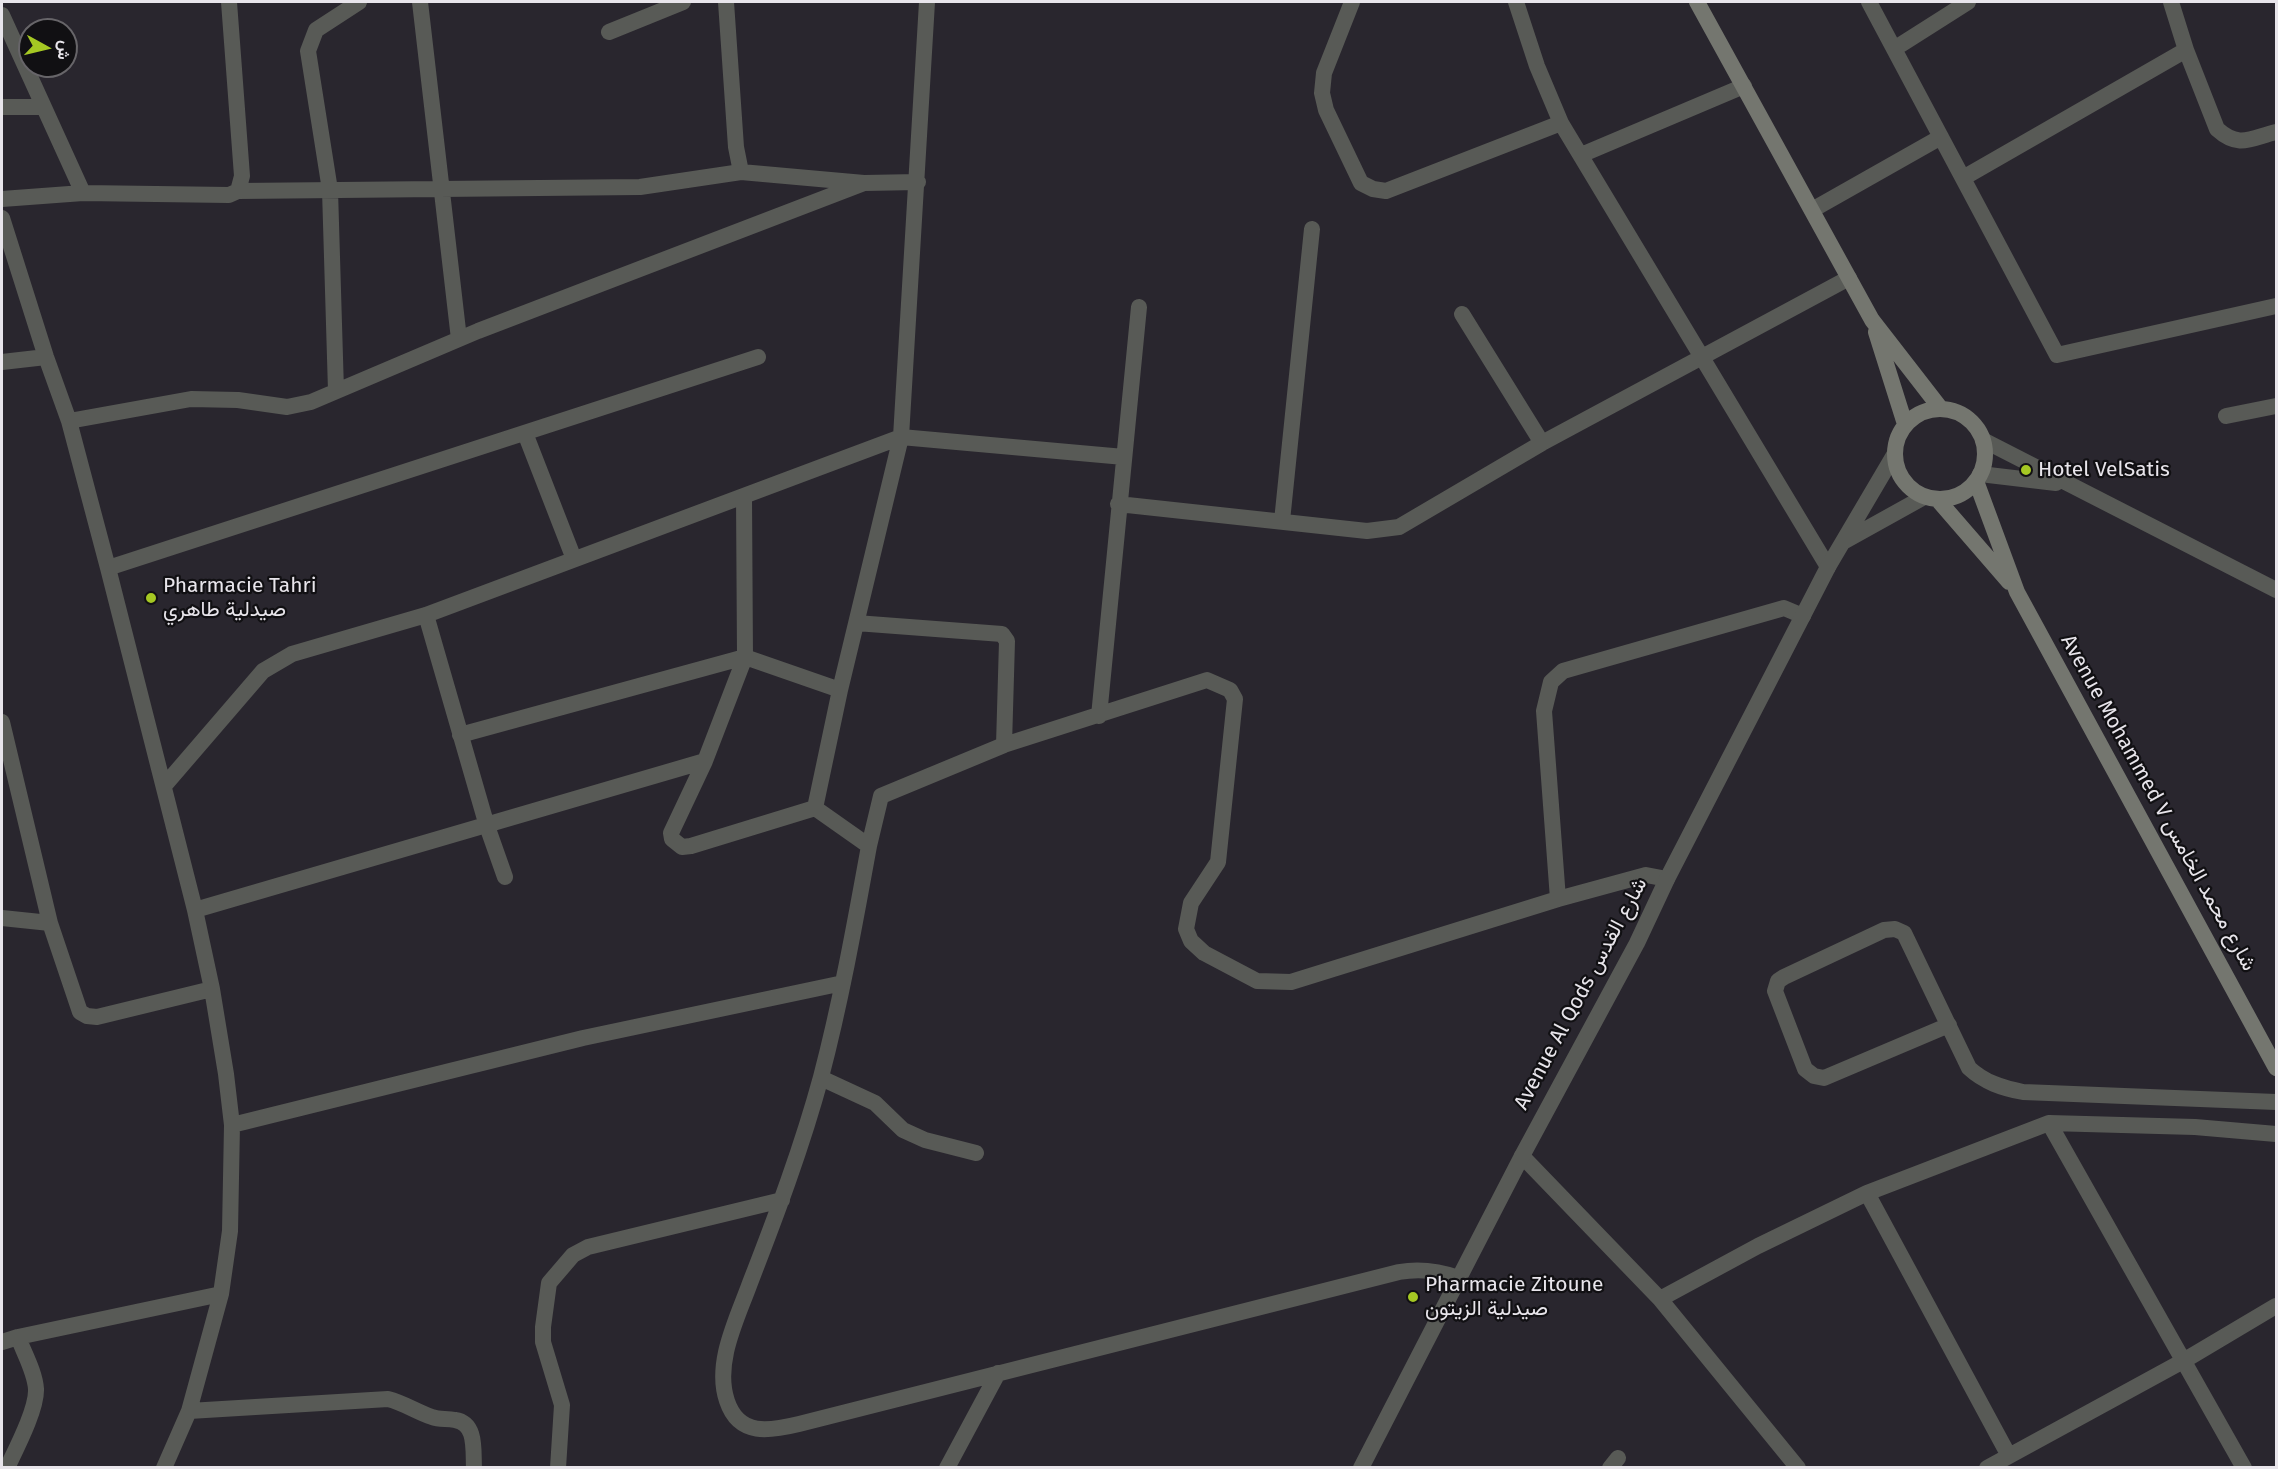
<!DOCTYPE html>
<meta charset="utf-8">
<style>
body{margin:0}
#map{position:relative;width:2278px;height:1469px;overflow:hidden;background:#29262e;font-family:"Fira Sans",Vazirmatn,sans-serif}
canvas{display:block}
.frame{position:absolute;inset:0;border:3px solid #e8e5eb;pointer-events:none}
.north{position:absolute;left:18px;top:18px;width:60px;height:60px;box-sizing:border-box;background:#111013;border:2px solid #676569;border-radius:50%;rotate:98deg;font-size:16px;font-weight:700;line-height:24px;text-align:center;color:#e8e5eb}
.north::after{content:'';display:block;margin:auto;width:21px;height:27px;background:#a5c823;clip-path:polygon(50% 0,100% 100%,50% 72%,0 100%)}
</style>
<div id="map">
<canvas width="2278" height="1469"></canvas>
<div class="frame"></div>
<div class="north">ش</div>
</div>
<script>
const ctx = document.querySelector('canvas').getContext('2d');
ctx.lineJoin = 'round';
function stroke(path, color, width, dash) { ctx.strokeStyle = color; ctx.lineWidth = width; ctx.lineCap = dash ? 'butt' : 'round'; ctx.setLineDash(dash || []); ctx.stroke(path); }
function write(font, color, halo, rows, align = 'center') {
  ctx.font = font + ' "Fira Sans",Vazirmatn,sans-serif'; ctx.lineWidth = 4.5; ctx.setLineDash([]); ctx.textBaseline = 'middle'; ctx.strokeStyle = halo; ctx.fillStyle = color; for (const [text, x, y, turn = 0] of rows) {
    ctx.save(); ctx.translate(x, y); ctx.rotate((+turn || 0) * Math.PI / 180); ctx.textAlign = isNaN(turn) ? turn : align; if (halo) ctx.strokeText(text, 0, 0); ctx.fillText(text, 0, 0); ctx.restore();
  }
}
stroke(new Path2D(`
 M420,2L459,339
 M726,2L736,147L741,172L864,183L918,182
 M1352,2L1324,73L1322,93L1326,110L1361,183L1373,189L1386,191L1561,123
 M1516,2L1537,66L1561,123L1828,567
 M1869,2L2057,355L2276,306
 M2171,2L2186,50L2217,129C2239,149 2251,138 2276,132
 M2,15L83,193L229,195L238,191L242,176L229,2
 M609,32L683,2
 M1894,49L1968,2
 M2,107H43
 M1581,155L1744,86
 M1963,178L2186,50
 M238,191L640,187L741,172
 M2,199L83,193
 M1812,210L1941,137
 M2,218L46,357L69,421L108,568L195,910L212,989L226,1074L232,1125L230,1231L221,1294L189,1411L164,1468
 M1462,314L1542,443
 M2,362L46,357
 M336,391L330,190L308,51L316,30L359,2
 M2226,416L2276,406
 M69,421L191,399L238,400L287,407L311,402L478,331L864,183
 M525,433L574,559
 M1983,440L2276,590
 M1980,474L2056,483
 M744,497L745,657L705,761L671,833L672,839L682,847L691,846L815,808
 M1118,504L1367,531L1399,527L1542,443L1849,278
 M1282,521L1312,229
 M108,568L758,357
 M426,615L487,826L505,877
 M856,623L1002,634L1007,641L1004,745
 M1099,716L1139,307
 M2,722L50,923L80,1012L87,1016L97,1017L212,989
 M460,735L745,657L840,690
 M164,786L263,671L292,654L426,615L901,437L1124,457
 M815,808L869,846C855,923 841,1001 821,1077C802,1147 776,1216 750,1283C737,1319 714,1363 727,1401C739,1437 770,1431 799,1424L1399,1272C1421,1268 1439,1271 1459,1278
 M815,808L840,690L901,437L927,2
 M869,846L881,796L1004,745L1207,680L1230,690L1235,699L1218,862L1191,903L1186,929L1191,941L1204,953L1257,981L1291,982L1558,899L1646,875L1667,879
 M1558,899L1544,711L1551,682L1563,671L1784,608L1803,616
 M195,910L705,761
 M2,918L50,923
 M1949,1025L1824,1078L1814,1076L1805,1069L1775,991L1778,981L1784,977L1884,930L1895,929L1904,933L1969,1068C1984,1082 2002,1088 2023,1092L2276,1102
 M821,1078L875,1103L903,1130L925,1140L976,1153
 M2049,1123L2244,1468
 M232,1125L583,1038L843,983
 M1522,1156L1660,1299L1798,1468
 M1867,1193L2009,1456
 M1660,1299L1758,1246L1867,1193L2049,1123L2195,1127L2276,1134
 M2,1342L18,1337L221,1294
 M189,1411L388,1399C404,1403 417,1412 432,1417C440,1420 447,1418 455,1420C477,1423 473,1451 474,1468
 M7,1468C16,1449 37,1409 36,1389C35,1372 24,1353 18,1337
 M558,1468L562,1405L543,1342V1327L549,1283L573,1255L588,1247L782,1200
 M947,1468L998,1373
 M1610,1468L1618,1458
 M1987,1468L2185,1360L2276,1306`), '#585a56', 16);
stroke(new Path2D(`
 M1843,542L1924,497
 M1361,1468L1522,1156L1637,943L1667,879L1828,567L1894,455`), '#585a56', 16);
stroke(new Path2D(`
 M1697,2L1872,320L1941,409
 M1876,332L1905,424
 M1895 454a45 45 0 1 1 90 0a45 45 0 1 1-90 0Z
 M1976,481L2017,592L2276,1068
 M1938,500L2009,582`), '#74766f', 16);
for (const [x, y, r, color] of [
 [2026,470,6,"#a5c823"],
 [151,598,6,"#a5c823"],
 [1413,1297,6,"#a5c823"]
]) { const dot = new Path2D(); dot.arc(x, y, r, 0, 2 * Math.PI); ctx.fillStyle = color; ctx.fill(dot); stroke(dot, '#111013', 2); }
write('21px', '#e8e5eb', '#111013', [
 ["Hotel VelSatis",2038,470],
 ["Pharmacie Tahri",163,586],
 ["صيدلية طاهري",163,610],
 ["Pharmacie Zitoune",1425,1285],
 ["صيدلية الزيتون",1425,1309]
], 'left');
write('21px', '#e8e5eb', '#111013', [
 ["Avenue Mohammed V شارع محمد الخامس",2158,803,61],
 ["Avenue Al Qods شارع القدس",1581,994,-62]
]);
</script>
